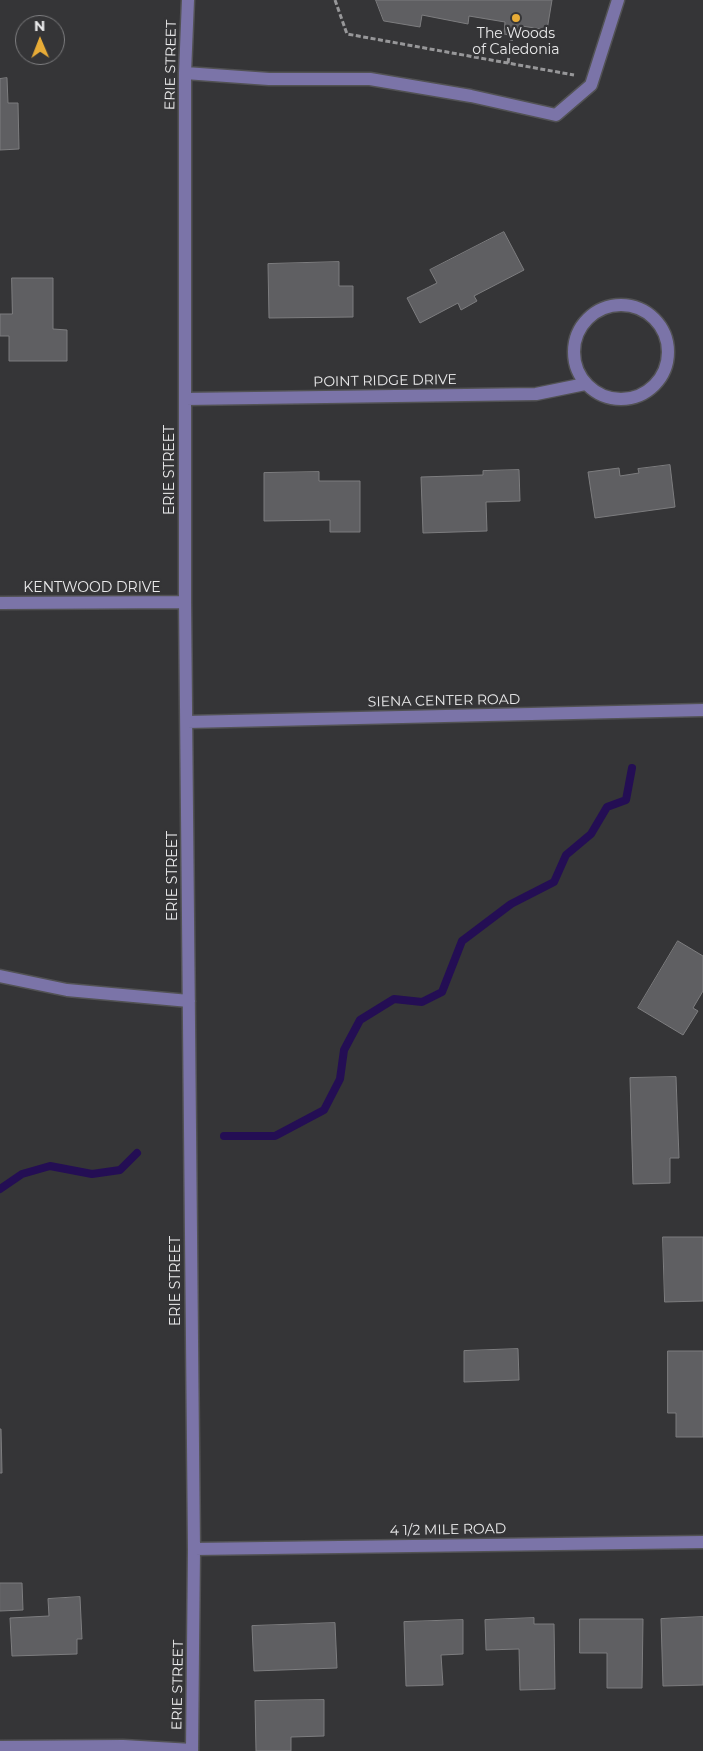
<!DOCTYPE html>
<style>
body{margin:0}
#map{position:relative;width:703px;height:1751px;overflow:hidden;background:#353537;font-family:Montserrat,sans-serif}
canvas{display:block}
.north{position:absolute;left:15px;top:15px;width:50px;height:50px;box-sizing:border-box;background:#353537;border:1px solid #7d7d7f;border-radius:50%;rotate:359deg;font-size:14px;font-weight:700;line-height:20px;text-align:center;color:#eaeaeb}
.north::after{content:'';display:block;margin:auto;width:18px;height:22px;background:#e8ac37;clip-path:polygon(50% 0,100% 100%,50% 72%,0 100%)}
</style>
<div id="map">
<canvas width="703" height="1751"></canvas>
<div class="north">N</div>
</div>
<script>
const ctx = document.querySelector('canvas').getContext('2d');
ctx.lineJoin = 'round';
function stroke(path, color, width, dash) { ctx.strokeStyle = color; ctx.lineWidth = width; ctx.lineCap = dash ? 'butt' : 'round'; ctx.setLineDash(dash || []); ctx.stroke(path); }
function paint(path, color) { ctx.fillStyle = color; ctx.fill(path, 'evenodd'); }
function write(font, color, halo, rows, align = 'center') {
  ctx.font = font + ' Montserrat,sans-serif'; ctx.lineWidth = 4.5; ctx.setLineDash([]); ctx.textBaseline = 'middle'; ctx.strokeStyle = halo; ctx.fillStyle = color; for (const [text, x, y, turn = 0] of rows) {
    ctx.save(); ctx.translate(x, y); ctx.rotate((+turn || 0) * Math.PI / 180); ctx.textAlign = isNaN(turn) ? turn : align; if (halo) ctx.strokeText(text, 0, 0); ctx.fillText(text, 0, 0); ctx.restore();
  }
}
stroke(new Path2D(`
 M224,1136H275L324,1110L340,1079L344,1050L360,1020L394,999L422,1002L442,992L462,941L511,904L554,882L566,855L591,834L607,807L626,800L632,768
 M0,1189L22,1174L50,1166L92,1174L120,1170L137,1153`), '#240e54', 8);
const building = new Path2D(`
 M376,0H552L547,30L522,26L520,37L504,34L505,22L469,16L468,24L422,15L420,27L384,21Z
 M7,78L8,103H18L19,149L0,150V79Z
 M504,232L524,270L474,296L477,301L461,310L458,303L420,323L407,298L437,283L430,270Z
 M339,262V286H353V317L269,318L268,264Z
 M12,278H53V329L67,330V361H9V336H0V314H12Z
 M670,465L675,507L595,518L588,472L619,468L620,476L639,473L638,469Z
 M519,470L520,501L486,502L487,531L423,533L421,477L483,475V471Z
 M319,472V481H360V532H330V520L264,521V473Z
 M678,941L703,956V991L693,1008L698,1011L683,1035L638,1008Z
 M676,1077L679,1158H670V1183L633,1184L630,1078Z
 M663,1237H703V1301L665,1302Z
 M518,1349L519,1380L464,1382V1351Z
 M668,1351H703V1437H676V1413H668Z
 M0,1429H1L2,1473H0Z
 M0,1583H22L23,1610L0,1611Z
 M80,1597L82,1639H77V1654L12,1656L10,1618L49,1616L48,1599Z
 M703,1617V1685L663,1686L661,1619Z
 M534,1618V1624H554L555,1689L520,1690L519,1649L486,1650L485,1620Z
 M580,1619H643L642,1688H607V1653H580Z
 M463,1620V1654L441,1655L443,1685L406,1686L404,1622Z
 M335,1623L337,1668L254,1671L252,1626Z
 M324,1700V1736L291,1737V1751H256L255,1701Z`);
paint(building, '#5f5f62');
stroke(building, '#7d7d7f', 1);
const minor = new Path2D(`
 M188,0L185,73V602L194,1549L192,1751
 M185,73L269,79H370L471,96L556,115L591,85L618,0
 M574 352a47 47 0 1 1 94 0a47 47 0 1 1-94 0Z
 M185,399L536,394L585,384
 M0,603L185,602
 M187,722L703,710
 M0,976L67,990L189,1001
 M194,1549L703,1542
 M0,1747L123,1746L192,1750`);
stroke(minor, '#525254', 15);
stroke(new Path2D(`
 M335,0L347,34L574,75
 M508,63L512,35`), '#979799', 3, [5, 2.5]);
stroke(minor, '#7b74a8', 12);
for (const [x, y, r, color] of [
 [516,18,5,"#e8ac37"]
]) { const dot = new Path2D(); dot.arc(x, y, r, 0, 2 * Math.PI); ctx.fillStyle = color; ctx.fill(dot); stroke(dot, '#353537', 2); }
write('14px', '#eaeaeb', '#353537', [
 ["The Woods",516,34],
 ["of Caledonia",516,50]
]);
write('14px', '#eaeaeb', '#353537', [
 ["ERIE STREET",171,65,-89],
 ["POINT RIDGE DRIVE",385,381,-1],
 ["ERIE STREET",170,470,-90],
 ["KENTWOOD DRIVE",92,588],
 ["SIENA CENTER ROAD",444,701,-1],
 ["ERIE STREET",173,876,-90],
 ["ERIE STREET",176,1281,-90],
 ["4 1/2 MILE ROAD",448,1530,-1],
 ["ERIE STREET",178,1685,-89]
]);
</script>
